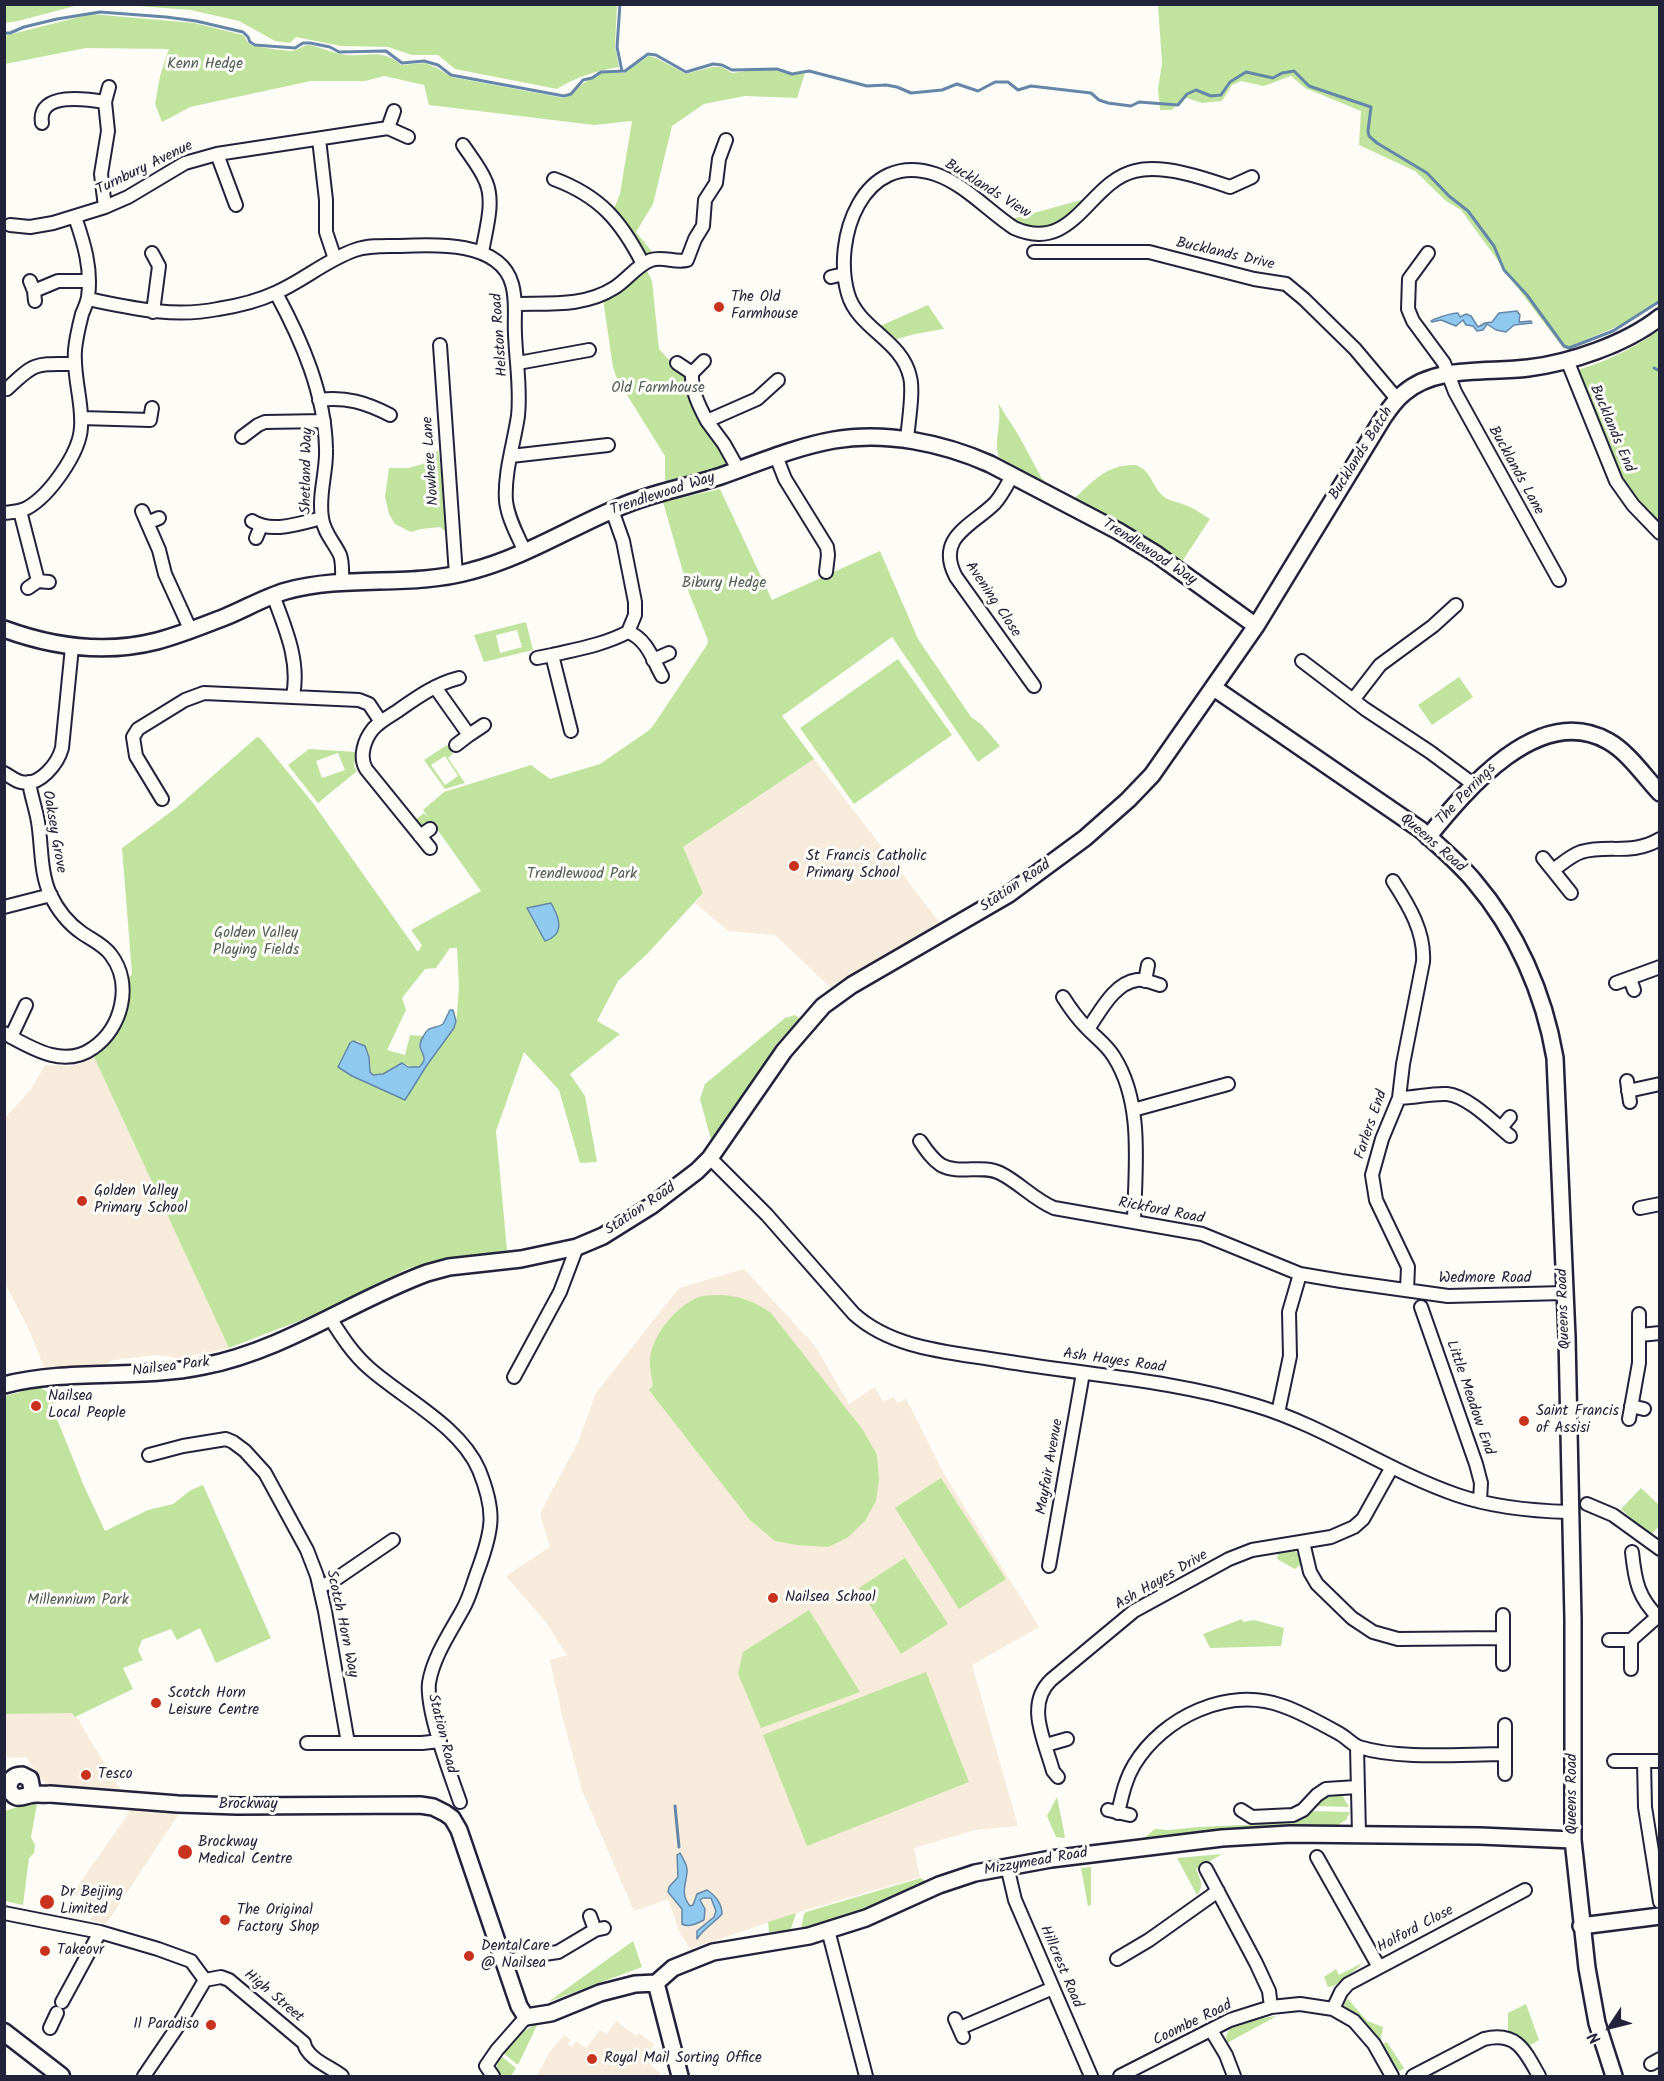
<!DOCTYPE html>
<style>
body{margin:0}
#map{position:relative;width:1664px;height:2081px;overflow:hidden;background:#fdfcf7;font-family:Kalam,sans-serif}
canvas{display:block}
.frame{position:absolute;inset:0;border:6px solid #22223b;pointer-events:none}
.north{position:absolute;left:1580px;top:1997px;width:60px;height:60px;-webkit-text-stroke:4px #fdfcf7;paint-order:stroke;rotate:235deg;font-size:16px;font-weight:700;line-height:24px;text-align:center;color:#22223b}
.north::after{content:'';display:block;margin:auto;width:21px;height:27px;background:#22223b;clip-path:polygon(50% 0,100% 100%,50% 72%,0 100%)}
</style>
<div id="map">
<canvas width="1664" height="2081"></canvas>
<div class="frame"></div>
<div class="north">N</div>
</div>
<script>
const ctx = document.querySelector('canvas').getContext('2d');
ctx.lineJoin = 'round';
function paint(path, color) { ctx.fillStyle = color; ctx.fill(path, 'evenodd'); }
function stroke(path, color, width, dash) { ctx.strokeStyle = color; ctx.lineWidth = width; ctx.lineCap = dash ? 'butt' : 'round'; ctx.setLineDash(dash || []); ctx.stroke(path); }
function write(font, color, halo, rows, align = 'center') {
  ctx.font = font + ' Kalam,sans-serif'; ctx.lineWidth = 6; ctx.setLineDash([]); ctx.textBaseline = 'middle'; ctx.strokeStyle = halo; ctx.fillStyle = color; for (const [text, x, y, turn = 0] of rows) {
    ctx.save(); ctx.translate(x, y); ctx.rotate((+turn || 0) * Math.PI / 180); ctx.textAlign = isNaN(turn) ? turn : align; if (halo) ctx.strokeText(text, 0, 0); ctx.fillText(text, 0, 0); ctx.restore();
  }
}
paint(new Path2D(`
 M814,759L940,923L831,988L775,935L728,931L695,903L703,893L683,847Z
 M94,1057L229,1348L180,1358L158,1355L113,1360L102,1366L45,1369L30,1332L5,1283V1118L32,1088L45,1065L69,1066L79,1064Z
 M744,1269L815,1346L849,1404L875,1387L883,1402L893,1397L898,1403L906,1399L944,1474L1039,1627L972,1665L1018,1826L975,1830L914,1848L920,1877L796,1913L690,1949L679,1931L668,1899L634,1911L582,1790L562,1715L550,1660L567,1655L545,1621L506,1576L550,1547L540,1514L579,1440L596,1393L679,1288Z
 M71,1708L120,1789L51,1786L42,1780L26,1757L5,1758V1709Z
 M131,1810L180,1812L106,1924L90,1920L96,1909L73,1893Z
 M616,2021L636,2036L639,2033L654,2044L649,2052L656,2058L651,2066L660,2073L658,2076H533L537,2075L549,2053L564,2035L571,2040L568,2044L572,2047L576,2041L586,2048L600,2030L607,2034Z`), '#f7ebdb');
paint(new Path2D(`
 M4,5H617L615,46L619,67C597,71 577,76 557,89L455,69L438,55H412L388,47L341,46L296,37L290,43L275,41L239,21L191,10L138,6L79,5L18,21L5,23Z
 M1158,5H1659V300L1623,324L1564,349L1523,295L1461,210L1446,201L1415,171L1359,145L1361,111L1305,88L1291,76L1264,86L1241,81L1232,85L1222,101L1202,103L1184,97L1172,110H1160L1158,89L1162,63Z
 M91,14L194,23L243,35C246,38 247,43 251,45C254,47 288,51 292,51C298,50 303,45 309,45C320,47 330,52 340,54C364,59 380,46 401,65L425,63L437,68L451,77L564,98C576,94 575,89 584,83C590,79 594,79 601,73H624L649,56L656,58L686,74L712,67H722L732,73L754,70L777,71L793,75L805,73L797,98L745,96L704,104L672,126L653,204L636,232L654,254L643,260L613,211L620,194L632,121L594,125L429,105L424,85L384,76L365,81H311L190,107L162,122L155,104L160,76L169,49L86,48L5,64L4,36Z
 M1081,200L1085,202C1078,208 1071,217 1063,221C1048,229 1024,230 1012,219Z
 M646,269L652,281L659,349L685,377L694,409L726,454C726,459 727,464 722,468C713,475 677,479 665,482V456L617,379L613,367L603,299L615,294Z
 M928,305L944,329L915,334L897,339L880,326Z
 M1659,330V540L1623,500L1566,373C1599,365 1632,350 1659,330Z
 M998,403L1019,436L1041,477L1045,481L1032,476L999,457C993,441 1003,422 998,403Z
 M438,450L448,517L445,531L440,527L421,529L411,532L395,524L389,514L385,497L389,468H408L423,464Z
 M1136,465C1150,470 1151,482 1160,493C1167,501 1175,501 1185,505C1194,508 1202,514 1210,519L1181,563L1125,527L1075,498C1094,480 1108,464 1136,465Z
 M720,489L772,600L880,551L918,639L971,717L982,725L1000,746L978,762L892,637L782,716L814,759L683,847L703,893L648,953L618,981L597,1021L620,1034L570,1074L585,1096L597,1162L580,1163L559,1090L524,1052L496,1131L507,1250L409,1268L317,1314L229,1348L94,1057C104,1049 116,1037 120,1024C126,1008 120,987 132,974L122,848L176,808L257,737L260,738L313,803L418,952L422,945L411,930L481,891L432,822L422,826L414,821L424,813L429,818L423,810L444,792L531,765L550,779L600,764L648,731L653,726L707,645L708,640L689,593L663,502ZM450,948H457L459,987L456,1025L427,1065L405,1100L338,1065L350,1043L357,1041C370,1047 371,1059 370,1072L373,1075L383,1074L402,1063L414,1068L423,1064L424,1057L419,1044L423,1036L410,1035L405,1055L387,1050L406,1010L402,998L425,969L436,968Z
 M526,622L533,650L484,662L474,635ZM517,630L522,647L500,653L496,635Z
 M898,659L952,735L854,804L800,728Z
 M1459,677L1473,697L1432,725L1418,705Z
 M447,745L453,754L448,758L465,783L445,789L424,760ZM445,756L458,776L445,785L431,765Z
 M309,749L356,752L354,766L357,771L318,803L288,765ZM338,753L345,770L322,778L316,761Z
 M795,1015L800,1019L777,1043L712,1143L700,1099L705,1084L785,1018Z
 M721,1295C741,1296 755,1302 771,1313L863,1430L877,1455L879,1480L876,1501L865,1521L847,1538L828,1547L797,1545L775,1541L750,1520L649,1390L653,1386C652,1377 649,1367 650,1358C652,1334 680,1302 702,1296C708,1295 715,1295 721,1295Z
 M39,1387L55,1396L53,1409L84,1486L105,1531L148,1510L173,1504L191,1490L203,1485L271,1638L216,1663L200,1628L177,1640L171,1629L142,1640L138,1650L143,1660L123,1668L133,1689L75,1717L72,1713L5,1714V1396Z
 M941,1478L1006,1579L959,1609L895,1508Z
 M1641,1488L1659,1505V1526L1650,1536L1621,1509Z
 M1279,1550L1295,1551L1301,1557L1303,1563L1295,1569L1277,1559Z
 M905,1558L948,1624L901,1654L859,1588Z
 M809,1610L860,1692L761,1728L738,1674L743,1652Z
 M1242,1619L1243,1622L1254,1620L1284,1628L1281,1646L1210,1648L1203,1634Z
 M926,1672L969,1782L807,1846L763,1735Z
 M1341,1793L1349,1807L1313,1806L1325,1794Z
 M1057,1797L1065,1837L1064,1838L1056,1837L1047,1816Z
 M28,1804H37L31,1837L35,1845L34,1853L29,1858L23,1905L5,1901L4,1811Z
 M1312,1811L1350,1812L1346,1820L1336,1826L1218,1831L1144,1838L1155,1829L1169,1830L1199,1827L1288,1823L1304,1819Z
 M1222,1854L1196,1869C1200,1879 1205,1885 1197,1895L1177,1858Z
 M1091,1867V1905L1088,1906L1081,1868Z
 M921,1878L925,1881L923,1885L866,1912L802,1931L801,1929L804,1914L806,1912Z
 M796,1913L790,1932L783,1934L782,1931L769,1932L768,1922Z
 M633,1941L642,1967L548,2002Z
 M1362,1963L1359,1967L1334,1986L1328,1987L1324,1977L1336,1969L1339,1975Z
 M1348,1999L1367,2021L1383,2027L1380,2044L1345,2009L1344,2004Z
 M1526,2004L1539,2040L1527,2047L1508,2034V2013Z
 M1277,2016L1227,2043C1220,2021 1262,2018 1277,2016Z
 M538,2023L518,2065L502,2052L524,2031Z
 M1387,2042L1404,2068L1400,2071L1393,2068L1383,2044Z
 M501,2056L516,2068L511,2076H497L496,2068Z`), '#c0e49e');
const water = new Path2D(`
 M1517,311L1520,315L1519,322L1531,321L1532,323L1514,325L1506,332L1496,330L1487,324L1483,330L1477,331L1473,326L1466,325L1463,320L1456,326L1441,320L1432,322L1431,321C1435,318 1452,313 1458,313L1460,317L1466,314L1471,316L1478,327L1485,323L1492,322L1499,313Z
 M551,903C559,917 566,934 545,941L527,908Z
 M450,1010H453L456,1021L454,1028L427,1065L405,1100L352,1076L338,1067L350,1043L353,1041L365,1046L369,1057L370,1072L373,1075L383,1074L402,1063L408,1067H419C433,1055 413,1052 423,1037C425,1033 426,1031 429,1029C434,1027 439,1027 443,1024Z
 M680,1853C683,1859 688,1865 687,1872C686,1885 680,1894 690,1906L693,1905L697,1894L707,1890C716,1896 722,1903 722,1914C714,1923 702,1930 697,1939V1931L714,1917L716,1911L711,1898H703L700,1900L705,1909L704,1920C698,1923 689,1928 682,1924V1909L668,1892L669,1887L678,1877L677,1855Z`);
paint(water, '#90c9ef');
stroke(water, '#6486a7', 1.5);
stroke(new Path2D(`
 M620,4L617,47L622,71
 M4,33H10L24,27L57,19L100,12L166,17L196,21L243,32L248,37L250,42L255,45L295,48L303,43H310L330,47L339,52L386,51L402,63L424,61L438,65L451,75L564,96L571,94L583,80L592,78L601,72L625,71L648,54L656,55L686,72L713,64L722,65L732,70L777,69L792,74L809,71L867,86L886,85L897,87L911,93L942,90L957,84L978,91L995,82H1008L1018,90L1031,86L1091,93L1099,100L1108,103L1131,106L1139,102L1178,105L1187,94L1196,90L1211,96L1221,95L1230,82L1246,72L1273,78L1282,73L1294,71L1309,86L1371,107L1368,131L1369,136L1377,143L1427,173L1449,196L1468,211L1494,246L1504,270L1527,295L1564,346L1569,348L1613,331L1660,301
 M1654,368L1660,371
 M675,1806L679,1847`), '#6486a7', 3);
const minor = new Path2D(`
 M394,111L388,128L408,137
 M42,123C37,91 88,99 105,102
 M319,139L326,200V232L335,259
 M463,145C471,157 481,169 486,182C495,203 485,232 482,253
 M217,154L236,205
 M554,179C600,196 621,221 643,264
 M105,207L101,174L108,131L105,102L109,87
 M10,225L30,227L53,223L105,207L128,197L185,163L217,154L388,128
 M1034,252H1149L1254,279L1286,284L1304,299L1355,349L1397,399
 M152,253L159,266L153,312
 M1428,253L1409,279L1408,309L1413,321L1444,363L1455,392L1559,580
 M831,277L844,274
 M30,281L34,291L35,301
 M34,291L58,281H88
 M276,293C302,341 325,394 326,449C327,472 318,495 322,518C324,533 334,542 340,555C343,563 342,573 342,582
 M88,299C132,308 173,318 218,309C237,306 258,301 275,293C303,281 326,260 355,250C369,245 386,246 400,246C435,244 500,241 512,284C517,301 514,317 515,334C516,362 521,388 518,416C514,443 504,473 506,501C508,519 518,536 525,552
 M515,304C549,303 584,307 614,288C627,280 637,265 651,260C663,256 675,263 687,260L695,239L703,226L705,200L716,183L719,159L726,140
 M440,345L456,575
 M1567,360L1616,481L1633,505L1660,533
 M704,361L692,373C691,390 699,406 707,421
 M518,363L589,350
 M677,363L692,373
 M4,387L7,389C36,361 36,364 75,364
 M319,400C345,396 367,403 390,415
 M81,418L150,420L152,408
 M242,437L258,425L265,422L324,421
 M907,440C908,424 914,392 910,377C902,340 858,329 848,294C832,239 863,150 935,174C965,184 988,211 1014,228C1074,255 1088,182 1135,171C1163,164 1204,178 1230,187L1252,177
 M511,456L608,445
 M776,456L785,479L827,547L828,555L826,572
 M738,469L724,444L707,421L757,399L778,380
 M1012,476C1007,485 1002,495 995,503C972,526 935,537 956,577L1034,686
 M20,511L38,581
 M142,511L159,550L165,574L191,631
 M4,513C12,512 20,512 27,508C49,496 80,453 81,427C83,403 73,377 75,350C76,338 79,326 82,314C84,309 87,303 88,297C92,269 84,243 75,217
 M252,521C272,534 300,523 322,518
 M147,523L159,518
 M256,538L261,526
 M28,588L38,581L49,582
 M273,595C285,628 300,660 293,696
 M628,632C647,639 653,660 662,676
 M537,658L552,655
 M653,660L669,653
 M1302,661L1365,709L1430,752L1473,784
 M435,687L469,735L484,725
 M1353,700L1380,665L1433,626L1456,605
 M571,731L552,655C578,649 603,645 628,632L635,615V602L623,541L612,510
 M456,745L469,735
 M4,773C10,776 15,781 21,782C40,787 58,763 62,748L72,647
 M162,799L136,756L133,737L138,729L185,700L204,693L359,700L369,704L381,722
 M420,836L430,829
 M430,848L366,769C359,757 364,740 373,729C379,722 388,717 396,712C416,698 435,684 459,678
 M1543,858L1571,893
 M1553,870C1562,864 1570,856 1581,852C1609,844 1631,856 1660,839
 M1393,881C1409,906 1425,932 1423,962L1403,1064L1399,1098L1382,1139L1372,1175L1376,1200L1408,1267L1407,1290
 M4,907L51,895
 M1630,979L1634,990
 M1145,981L1148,965
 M1616,983L1660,967
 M1063,997C1070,1008 1077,1018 1086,1027C1095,1037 1107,1045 1114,1057C1144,1104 1135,1169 1134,1221
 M1088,1029C1100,1012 1114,983 1137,980C1144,979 1153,983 1160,985
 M4,1033C31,1048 64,1069 93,1048C122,1028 133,984 111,955C104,945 92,940 82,933C69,924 57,909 50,894C40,872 42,846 38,822C36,809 31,796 29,782
 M11,1037L26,1005
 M1627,1081L1630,1102
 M1628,1091L1660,1084
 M1399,1098C1415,1098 1431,1093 1447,1094C1468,1096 1494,1123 1510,1136
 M1133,1110L1228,1084
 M1501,1128L1510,1117
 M920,1141C926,1150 932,1159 941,1165C959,1175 982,1164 1000,1173C1020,1183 1033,1199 1054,1208L1202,1234L1300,1274L1341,1281L1448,1296L1564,1293
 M710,1158L767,1215L854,1314C894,1350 952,1352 1003,1361C1087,1375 1173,1380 1254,1405C1325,1426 1387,1471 1457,1495C1492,1507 1532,1511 1569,1512
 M1640,1208L1660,1204
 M1421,1307L1476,1464L1481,1483L1480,1501
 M330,1318C342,1337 353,1354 369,1368C404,1399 460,1426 479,1470C496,1512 493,1529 478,1570C473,1583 470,1597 463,1609C451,1631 433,1657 429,1683C426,1711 450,1773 460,1802
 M1640,1335L1660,1333
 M514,1377L560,1292L577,1247
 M1631,1406L1644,1409
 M1278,1413L1290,1356L1289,1312L1300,1274
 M1629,1419L1639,1363V1314
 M149,1455L183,1446L226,1439L233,1442L245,1451L265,1473L307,1550L317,1576L325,1611L348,1743
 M1587,1504L1613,1515L1660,1549
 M1303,1542L1310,1572L1317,1584L1352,1618L1373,1632L1398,1639L1503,1638
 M1632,1552C1635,1581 1638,1598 1660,1619
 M1049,1566L1083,1373
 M320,1587L336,1579L393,1540
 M1503,1615V1664
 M1609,1640H1631
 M1631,1669V1640L1657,1617
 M307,1743H422L440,1741
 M1046,1745L1067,1739
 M1357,1747L1359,1834
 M1614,1761H1660
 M1644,1761L1645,1807L1660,1902
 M1505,1774V1725
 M1058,1777L1053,1771C1045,1741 1025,1705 1051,1680L1134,1611L1229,1559L1252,1550L1331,1537L1354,1527L1363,1519L1392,1467
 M1108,1810L1130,1815
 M1241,1810L1252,1817L1293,1815L1303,1810L1317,1795L1326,1789L1357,1787
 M1118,1813C1122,1796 1125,1780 1134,1765C1163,1717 1228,1686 1283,1706C1303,1713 1322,1724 1340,1734C1347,1738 1353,1745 1359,1747C1400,1760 1461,1754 1505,1754
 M1317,1857L1379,1967
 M1007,1866L1015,1900L1091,2076
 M1206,1869L1256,1963L1269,1991L1271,2007
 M4,1913L100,1932L158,1949L191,1961L205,1980
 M590,1916L595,1930L604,1928
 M828,1930L866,2076
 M1117,1959L1149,1940L1218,1891
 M505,1963L523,1957L558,1952L595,1930
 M205,1980L221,1977L229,1980L304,2043C307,2059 331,2067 342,2076
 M62,2002L100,1932
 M1333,2009L1341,1992L1348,1984L1525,1890
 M955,2019L963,2037
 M50,2028L57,2013
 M960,2028L1053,1988
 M1211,2030L1226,2055L1234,2076
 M1651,2064L1660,2059
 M144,2076L178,2026L205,1980
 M493,2076L486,2066L497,2050L526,2017
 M1120,2076L1230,2020L1271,2007L1300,2004L1333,2009L1354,2021L1374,2044L1392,2076
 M1413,2076L1484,2039C1517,2031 1525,2051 1539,2076`);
const tertiary = new Path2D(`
 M4,629C53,647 106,654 157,641C180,635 202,626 225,617C245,609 265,597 286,591C347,574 411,588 471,571C525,557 571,527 622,506C654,492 688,487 721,476C758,463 795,447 834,440C886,431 943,443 990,464L1118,531L1156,554L1256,626
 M1214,688L1421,830C1439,846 1458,862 1474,881C1516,930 1544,993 1555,1058L1567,1337L1573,1619V1840L1587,1968L1597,2023L1614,2076
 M1428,837C1466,790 1539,702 1608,741C1628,752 1644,776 1660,793
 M4,1385C69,1368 139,1380 204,1366C285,1350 351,1301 427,1273L449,1267L521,1259L577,1247L603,1236L651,1206L697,1171L710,1158L784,1051L823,1006L852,985L1009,894L1085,838L1128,800L1152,775L1256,626L1383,418C1389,409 1395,400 1404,393C1436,365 1488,373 1528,368C1570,363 1626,344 1660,317
 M29,1795L32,1790L30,1779L22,1775C13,1775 9,1780 9,1789C15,1800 19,1798 29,1795C36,1793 44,1795 50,1794L178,1804L237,1806L420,1805L433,1807L445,1813L452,1818L459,1830L519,2006L526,2017L551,2013L600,1993L635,1984L656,1983L673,1968L713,1952L809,1936L866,1918L939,1885L975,1873L1051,1859L1222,1838L1290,1834L1480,1836L1573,1840
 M1581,1926L1660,1916
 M656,1983L680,2076`);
const secondary = new Path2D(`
 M4,2032L61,2076`);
stroke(minor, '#22223b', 16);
stroke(tertiary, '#22223b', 20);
stroke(secondary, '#22223b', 21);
stroke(minor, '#fdfcf7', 12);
stroke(tertiary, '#fdfcf7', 15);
stroke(secondary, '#fdfcf7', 16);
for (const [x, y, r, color] of [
 [719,307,6,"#c8321e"],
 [794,866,6,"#c8321e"],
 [82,1201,6,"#c8321e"],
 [36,1406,6,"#c8321e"],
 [1524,1421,6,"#c8321e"],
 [773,1598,6,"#c8321e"],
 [156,1703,6,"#c8321e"],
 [86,1775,6,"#c8321e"],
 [185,1852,8,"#c8321e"],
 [47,1902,8,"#c8321e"],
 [225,1920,6,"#c8321e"],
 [45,1951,6,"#c8321e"],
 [469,1956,6,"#c8321e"],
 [211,2025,6,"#c8321e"],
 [592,2059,6,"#c8321e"]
]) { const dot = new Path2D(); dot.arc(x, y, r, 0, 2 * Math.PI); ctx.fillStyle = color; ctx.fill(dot); stroke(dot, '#fdfcf7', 2); }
write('15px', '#515c59', '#fdfcf7', [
 ["Kenn Hedge",205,65],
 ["Old Farmhouse",658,389],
 ["Bibury Hedge",724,584],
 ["Trendlewood Park",582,875],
 ["Golden Valley",256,934],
 ["Playing Fields",256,951],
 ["Millennium Park",78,1601]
]);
write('15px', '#22223b', '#fdfcf7', [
 ["Turnbury Avenue",145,169,-26],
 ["Bucklands View",987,190,32],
 ["Bucklands Drive",1225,255,13],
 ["Helston Road",501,335,-94],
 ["Bucklands End",1611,429,67],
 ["Bucklands Batch",1362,454,-58],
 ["Nowhere Lane",432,461,-94],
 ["Shetland Way",308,471,-89],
 ["Bucklands Lane",1515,471,61],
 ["Trendlewood Way",663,495,-18],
 ["Trendlewood Way",1149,553,33],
 ["Avening Close",992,600,56],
 ["The Perrings",1467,795,-46],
 ["Oaksey Grove",53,832,80],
 ["Queens Road",1432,844,41],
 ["Station Road",1016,887,-34],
 ["Farlers End",1372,1125,-71],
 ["Station Road",641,1210,-34],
 ["Rickford Road",1161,1212,11],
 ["Wedmore Road",1485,1279],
 ["Queens Road",1565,1309,-92],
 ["Ash Hayes Road",1114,1362,8],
 ["Nailsea Park",171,1368,-7],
 ["Little Meadow End",1469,1398,71],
 ["Mayfair Avenue",1051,1467,-80],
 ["Ash Hayes Drive",1162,1581,-30],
 ["Scotch Horn Way",341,1624,78],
 ["Station Road",441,1734,76],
 ["Queens Road",1573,1794,-90],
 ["Brockway",248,1805],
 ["Mizzymead Road",1036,1863,-10],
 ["Holford Close",1416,1930,-28],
 ["Hillcrest Road",1060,1967,67],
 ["High Street",273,1997,40],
 ["Coombe Road",1193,2024,-26]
]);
write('15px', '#22223b', '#fdfcf7', [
 ["The Old",731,298],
 ["Farmhouse",731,315],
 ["St Francis Catholic",806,857],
 ["Primary School",806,874],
 ["Golden Valley",94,1192],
 ["Primary School",94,1209],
 ["Nailsea",48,1397],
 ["Local People",48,1414],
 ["Saint Francis",1536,1412],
 ["of Assisi",1536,1429],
 ["Nailsea School",785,1598],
 ["Scotch Horn",168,1694],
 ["Leisure Centre",168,1711],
 ["Tesco",98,1775],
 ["Brockway",198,1843],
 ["Medical Centre",198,1860],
 ["Dr Beijing",60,1893],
 ["Limited",60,1910],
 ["The Original",237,1911],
 ["Factory Shop",237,1928],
 ["DentalCare",481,1947],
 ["@ Nailsea",481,1964],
 ["Takeovr",57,1951],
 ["Il Paradiso",199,2025,"right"],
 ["Royal Mail Sorting Office",604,2059]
], 'left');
</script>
